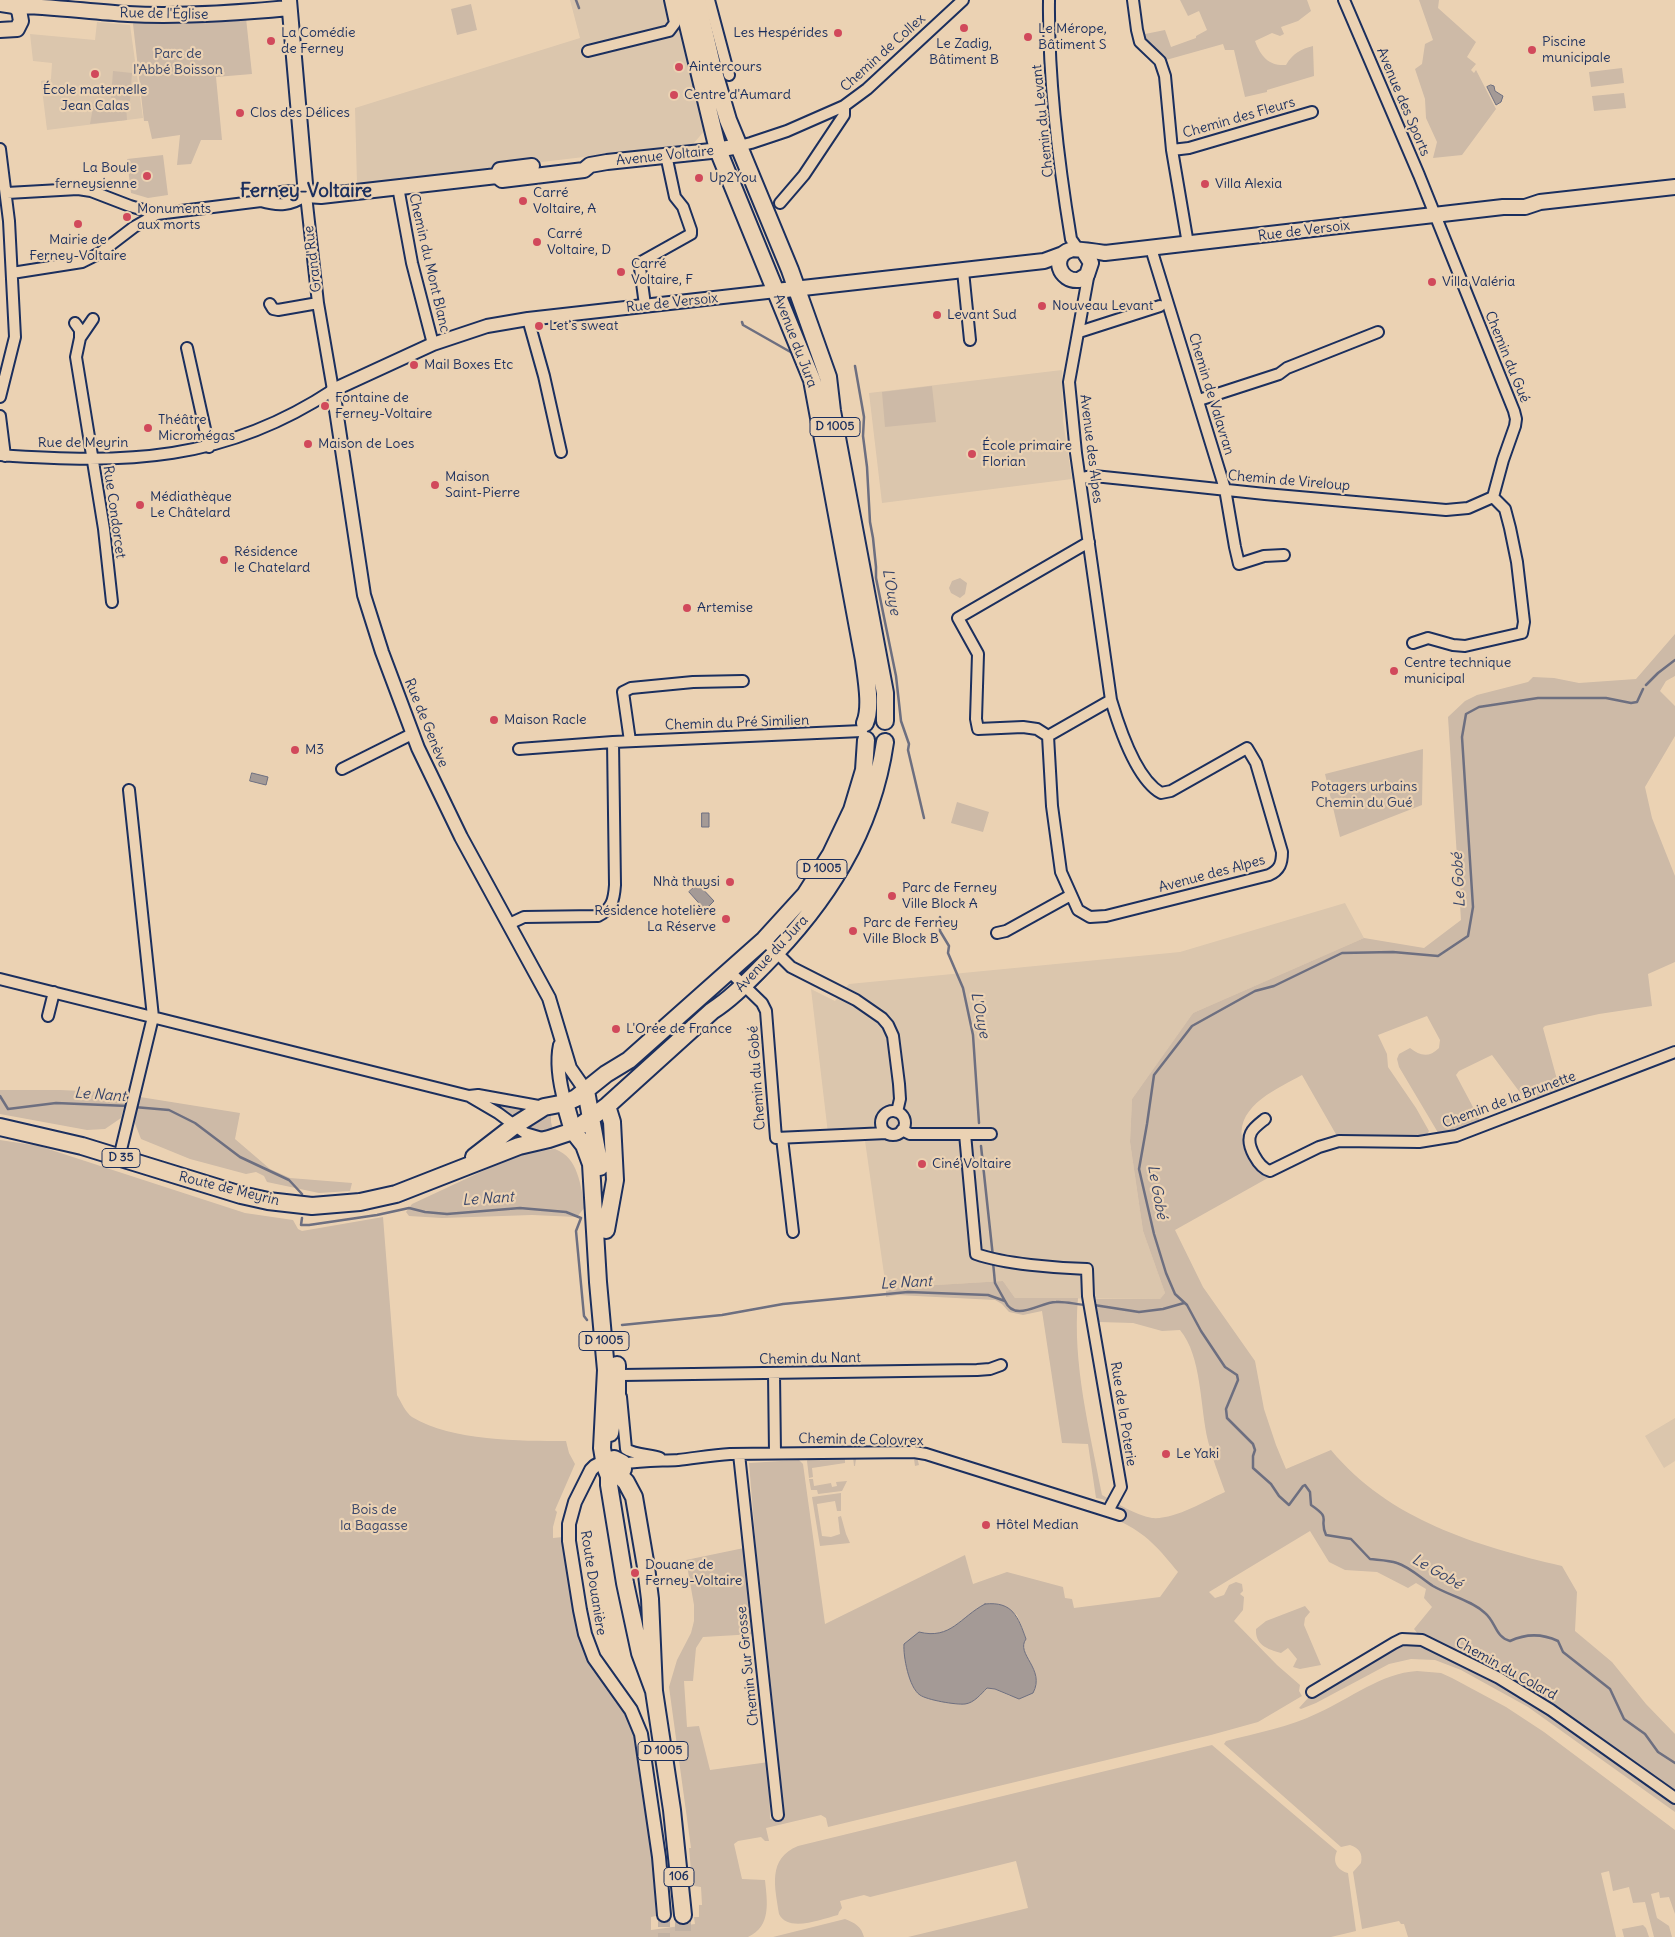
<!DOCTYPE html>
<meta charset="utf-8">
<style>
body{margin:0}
canvas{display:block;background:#ebd2b3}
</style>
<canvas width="1675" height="1937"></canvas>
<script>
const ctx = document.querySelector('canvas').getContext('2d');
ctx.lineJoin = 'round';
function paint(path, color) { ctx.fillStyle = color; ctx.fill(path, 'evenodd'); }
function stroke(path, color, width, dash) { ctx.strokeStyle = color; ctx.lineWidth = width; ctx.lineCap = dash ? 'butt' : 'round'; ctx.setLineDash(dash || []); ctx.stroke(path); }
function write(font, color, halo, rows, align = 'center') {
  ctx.font = font + ' Delius,sans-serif'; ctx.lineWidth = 4.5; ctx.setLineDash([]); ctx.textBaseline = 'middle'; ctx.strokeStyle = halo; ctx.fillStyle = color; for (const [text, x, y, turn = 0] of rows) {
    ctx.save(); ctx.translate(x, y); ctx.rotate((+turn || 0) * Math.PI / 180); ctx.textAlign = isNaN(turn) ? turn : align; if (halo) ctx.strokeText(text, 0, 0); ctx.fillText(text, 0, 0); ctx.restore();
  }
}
paint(new Path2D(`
 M570,0H680L706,129L693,144L357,184L355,108L580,38Z
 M97,22L130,25L143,118L47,130L41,81L51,79L52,63L33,61L30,34L95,40Z
 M1062,370L1063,421L1072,479L882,503L869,393Z
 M1345,903L1364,938L1193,1013L1132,1099L1130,1142L1143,1231L1165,1293L1160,1299L1015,1298L1003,1281L886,1288L865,1141L829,1142L811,989L835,1001L849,984L1180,952Z
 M1675,1418V1461L1664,1468L1645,1436Z`), '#dbc6ad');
paint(new Path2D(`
 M1180,0H1307L1311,11L1298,21L1281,27L1284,34L1280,36L1272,33L1255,41C1261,57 1269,66 1286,65C1293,53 1301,49 1313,46L1314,76L1267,90V92L1245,97L1234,50H1225L1223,44L1166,60L1165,55L1152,51L1145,44V34L1165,30L1171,47L1196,38V36L1207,30L1199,11L1188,16Z
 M1419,0H1439L1438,8L1476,42L1467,57L1476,64L1471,70L1474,73L1476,70L1496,109L1462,155L1433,158L1437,142L1426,118L1425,99L1415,69L1422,64L1425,44L1433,40Z
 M471,4L477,30L457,35L451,9Z
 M246,18L252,74L216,77L222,140H201L191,164L177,165L180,135L152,139L148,121H144L133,24L135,21L186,22Z
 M1622,68L1624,83L1591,87L1589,72Z
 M113,71L132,73L130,101L111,99Z
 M1624,93L1626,108L1594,111L1592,96Z
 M94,102L126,105L127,120L90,124Z
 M163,155L168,195L148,198L131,193L127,159Z
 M932,386L936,422L885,427L882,392Z
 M960,578L967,583L965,594L960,598L951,593L949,588L952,581Z
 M1675,634V676L1666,681L1660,691L1675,706V736L1645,787L1652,818L1675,876V962L1648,974L1652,1006L1599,1014L1545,1026L1543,1028L1561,1094L1530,1106L1492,1055L1459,1071L1456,1075L1482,1124L1440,1136L1399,1067L1397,1059L1399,1054L1410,1048C1420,1056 1429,1058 1439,1048L1440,1040L1427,1016L1378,1035L1387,1054L1388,1067L1416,1108L1429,1131L1425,1138H1346L1337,1136L1302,1075C1279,1088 1237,1105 1242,1138L1275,1174L1175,1230L1203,1287L1255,1361L1264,1409L1276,1445L1286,1469L1331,1450C1389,1520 1477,1546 1562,1566L1577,1592L1575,1631L1612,1662L1646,1704L1675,1734V1794L1594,1736L1418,1634L1414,1629L1432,1607L1424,1598L1426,1589L1416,1583L1408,1588L1377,1572L1345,1570L1329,1562L1310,1531L1209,1592L1215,1598L1224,1595L1229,1585L1236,1582L1242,1584L1243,1591L1240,1594L1244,1597L1243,1610L1234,1621L1277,1665L1300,1685L1299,1691L1302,1696L1258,1722L1211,1735L828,1827L826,1818L821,1815L766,1828L769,1841H765L761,1837L738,1841L734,1844L742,1879L765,1880C767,1901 772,1926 748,1937H0V1140L39,1146L245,1213L293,1220L298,1229L302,1231L383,1217L397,1395C401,1402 406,1413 412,1417C452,1441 520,1441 566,1441L569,1453L575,1464L555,1510L557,1512L553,1527V1538L563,1537C568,1573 572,1627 587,1658C600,1684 622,1703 634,1729L651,1845L656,1916L651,1917V1930L695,1924L694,1917H699V1905H702L701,1887L694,1886V1882H692L689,1848H691L669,1687L677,1660L691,1633L694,1621V1605L686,1560L744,1548L755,1634L703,1637L696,1648L693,1681H684L687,1727L699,1726L710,1770L769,1762L770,1819L783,1815L776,1763L768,1662L763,1634L749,1463L799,1460L803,1464L825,1624L965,1555L973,1584L1007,1572L1063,1587L1065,1598L1072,1599L1074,1608L1160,1597L1178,1572C1160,1550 1146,1533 1119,1521L1122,1509L1102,1499L1096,1498L1088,1444L1062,1443L1042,1311L1023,1315L1009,1312L1002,1304L995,1300L897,1295L886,1297V1288L1003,1281L1015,1298H1078C1072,1364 1090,1431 1102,1495C1117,1503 1135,1515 1152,1518C1174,1520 1205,1501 1225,1492C1219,1475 1212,1458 1208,1441C1200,1408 1202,1356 1180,1330L1162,1331L1133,1323L1099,1322L1096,1299H1160L1165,1293L1143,1231L1130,1142L1132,1099L1193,1013L1364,938L1424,948L1461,920L1448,717L1465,701L1477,695L1528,682L1533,677L1554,678L1579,683L1636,679ZM975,1610H1010L1017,1615L1026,1639C1015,1655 1046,1669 1033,1693L1010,1696L995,1689L987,1688L977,1698L915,1691L907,1669L919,1632C946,1639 955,1625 975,1610Z
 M1423,749L1422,805L1340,837L1325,774Z
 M957,802L989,812L983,832L951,823Z
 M0,1090H60L127,1093L121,1118L105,1129L87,1130L0,1114Z
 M140,1097L240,1113L235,1139L270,1169L290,1178L352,1183L350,1191L319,1193L267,1182L264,1176L256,1172L246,1174L190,1159L141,1139L134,1121Z
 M479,1098L531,1108L514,1122Z
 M551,1111V1122L553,1130L536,1132L521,1126Z
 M555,1149C579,1158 580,1185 585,1207L577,1217L532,1215L442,1218L409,1216L406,1212L412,1204L517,1155L532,1151Z
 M845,1456V1463L812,1468L813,1477L809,1478L807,1461L809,1457Z
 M853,1457H917L919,1465L915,1466L914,1459H856L855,1466H854Z
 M809,1479H813L814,1486L831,1483L832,1487L837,1486L836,1482L847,1481L842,1491L818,1494L817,1490H811Z
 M841,1493V1511H837L835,1501L817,1504L822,1536L831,1537L840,1534L838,1517L841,1516L846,1534L850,1543L820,1546L812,1497Z
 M1305,1606L1310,1612L1305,1618L1304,1625L1321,1665L1300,1669L1293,1667L1297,1659L1288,1648L1281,1653C1267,1649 1255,1645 1256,1629L1266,1621Z
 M1419,1642L1526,1695L1675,1800V1812L1528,1707L1461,1670L1435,1660L1411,1659L1389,1664L1316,1703L1301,1709L1299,1708L1308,1698L1399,1644Z
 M1417,1671L1441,1673L1452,1678L1506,1707L1544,1732L1675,1830V1914L1669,1897L1660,1898L1659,1892L1651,1894L1657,1918L1669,1926L1672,1937H1654L1645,1902L1633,1903L1629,1887L1613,1891L1609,1871L1601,1873L1616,1937H1408L1404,1924H1401L1399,1921L1362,1929L1353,1872L1361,1863C1363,1853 1359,1848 1350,1845L1341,1847L1224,1744L1226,1741C1257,1733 1289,1727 1318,1713C1350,1699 1381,1673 1417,1671Z
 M1212,1745L1337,1851C1332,1862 1337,1870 1348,1873L1356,1931L1331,1937H908L1028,1908L1016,1861L870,1897L864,1895L840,1901L842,1908L839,1912L838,1915C822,1919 788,1933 779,1914C775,1887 767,1859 798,1846Z
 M845,1919C855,1923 861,1926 864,1937H773Z
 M1643,1925L1646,1928L1649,1937H1624L1622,1929Z`), '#cdbaa7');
const water = new Path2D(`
 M1491,85L1494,86L1495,91L1503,96L1501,102L1496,105L1487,87Z
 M252,773L268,777L266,785L250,781Z
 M702,813H709V827H702Z
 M698,884L714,901L705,910L689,892Z
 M985,1604C1013,1601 1018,1617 1026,1639C1015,1654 1046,1669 1033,1693L1019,1699L995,1689L987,1688C981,1694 974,1703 965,1704C956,1705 927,1700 920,1695C909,1688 903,1656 904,1644L919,1632C951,1640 960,1617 985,1604Z`);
paint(water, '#a49a96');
stroke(water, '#6d6f80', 1);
stroke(new Path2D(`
 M576,0L579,8
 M742,322L743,325L794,354
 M855,366L864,417L863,436L867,467L870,522L873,538L876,567V578L896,676L901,721L909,744L908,750L924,818
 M1646,685L1658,673L1675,660
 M1643,689L1637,702L1631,703L1606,698H1538L1479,707L1466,714L1462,737L1473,907L1468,936L1438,956L1393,952L1342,953L1274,986L1255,991L1192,1026L1154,1075L1147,1124L1139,1169L1154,1234L1166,1273L1175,1294L1187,1305L1201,1331L1225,1367L1237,1375L1238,1380L1226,1409L1227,1418L1253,1444L1255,1450L1253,1456V1468L1271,1484L1279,1496L1289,1505L1303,1486L1305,1485L1310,1492L1311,1505C1333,1520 1318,1517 1326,1535L1351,1539L1370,1559C1379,1560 1389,1560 1397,1563C1410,1567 1422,1579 1433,1586C1450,1596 1471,1600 1485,1613C1496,1622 1495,1637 1510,1641C1525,1634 1541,1633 1558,1641L1563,1652L1610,1689L1624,1719L1645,1734L1658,1752L1675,1763
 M940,917V931L949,946L948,953L963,988L973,1035L979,1123
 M0,1096L8,1109L56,1103L128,1106
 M134,1107L169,1110L195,1123L240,1157L289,1180L302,1194
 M981,1146L993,1257
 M302,1218L301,1225H309L377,1215L409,1208L425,1212L447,1214L520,1208L566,1212L581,1218L576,1231L584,1316L587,1320
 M993,1262L995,1283L1005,1301
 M1094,1305L1139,1312L1163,1309L1184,1303
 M622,1325L722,1315L783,1304L908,1292L988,1295L1005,1301C1015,1323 1040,1302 1056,1302C1066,1301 1077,1305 1088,1305`), '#6d6f80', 2.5);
stroke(new Path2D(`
 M664,1915V1937`), '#c1b1a2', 12, [12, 6]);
stroke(new Path2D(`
 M683,1915V1937`), '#c1b1a2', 16, [16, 8]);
const minor = new Path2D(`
 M709,0L729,75
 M1049,0C1048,80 1058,160 1071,239L1078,249
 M1133,0L1137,30L1140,42L1160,61L1165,76L1172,150L1188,244
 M1344,0L1419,175L1514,411L1516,419L1515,426L1503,460L1493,497L1505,509L1510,528L1517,562L1524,622L1522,633L1465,646L1453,645L1428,638L1413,643
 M588,51L669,31L675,23L670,0
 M739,146L751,143L787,131L844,106L867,89L963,0
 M0,149L9,221L15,337L0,397
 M1172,150L1189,148L1312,112
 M398,187L412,263L433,344
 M7,193L78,189L91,191L130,206L157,214L261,201C278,206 291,206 306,195
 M261,201C275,191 289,188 306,195
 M780,203L804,175L844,115V106
 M1153,247V255L1225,489L1235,547L1239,564L1264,556L1284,555
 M963,271L970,340
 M1089,272L1069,382L1076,453L1111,700C1119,727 1136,779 1161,793L1171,791L1247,748L1256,763L1282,852C1282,863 1280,870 1269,875L1106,916L1090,917L1078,910L1061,872L1052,806L1048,736L1111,700
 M12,273L82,262L100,253L134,227L157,214
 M270,304L273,309L278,310L318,303
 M645,305L640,268L641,262L691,234V230L683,207L675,197L666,155
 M93,319L80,338L76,357L104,529L112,602
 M528,319L544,376L561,452
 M75,323L80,330V338
 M1079,332L1160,306
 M187,348L209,447
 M1199,400L1279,374L1287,368L1378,332
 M0,416L5,456
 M0,455C126,464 224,462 333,390L318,303L306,195
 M1081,478L1094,476L1133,480L1265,494L1446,510L1468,508L1493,497
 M1048,736L1037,729L1023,727L978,729L976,719L978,654L958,618L1089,542
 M630,741L623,692L631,688L693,682L743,681
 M519,749L613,742L862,731
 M342,769L412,734
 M509,924L524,917L598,916C612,909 614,900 615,885L613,742
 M997,933L1006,931L1071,895
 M764,940L791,967L856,1000L882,1018L888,1025L893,1036L899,1084L900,1099L897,1112
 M729,971L762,1003L766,1011L776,1138L887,1133
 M0,979L469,1096
 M48,1016L54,992
 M881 1123a12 12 0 1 1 24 0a12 12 0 1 1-24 0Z
 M1265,1119C1260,1123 1253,1128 1251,1133C1245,1145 1259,1168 1270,1171L1319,1147L1339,1141L1419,1142L1456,1136L1675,1052
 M902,1130L910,1134H991
 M965,1134L976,1254C1004,1264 1056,1268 1087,1269L1088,1296L1121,1487L1108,1511
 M542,1138L525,1133L498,1113L469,1096L478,1095L544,1107
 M782,1138L793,1232
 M119,1158L153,1017L129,790
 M774,1374L775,1453
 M618,1380V1376L622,1375L977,1370L990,1369L1001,1365
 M621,1397L626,1449C633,1454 650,1455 660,1458
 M739,1454L778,1815
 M623,1464C641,1460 660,1461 678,1460C696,1458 713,1455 730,1454L914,1452L926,1454L1120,1515
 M1312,1692L1394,1643L1402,1639L1422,1640L1499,1678L1551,1710L1675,1798`);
const tertiary = new Path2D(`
 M560,1045C556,1064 560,1085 565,1103
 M586,1091L570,1068L549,998L461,837L418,748L382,652L364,595L333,390L433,344L487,326L528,319L776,291
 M605,1461L595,1466L591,1470L575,1502L569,1524V1541L580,1610L585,1634L594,1658L631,1710L641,1734L659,1857L664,1915`);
const secondary = new Path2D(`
 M289,0L306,195L321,196L497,176L502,180L584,170L590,165L607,162L711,151L739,146
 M0,4L14,6L19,10L21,21L17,29L0,30
 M14,6C52,6 90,12 128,14C182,17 236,13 289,8
 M497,176L500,170L532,166
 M1084,252L1091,263L1087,275L1079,280C1059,282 1051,256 1070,250C1074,248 1099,252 1105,253L1503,207H1525L1540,202L1675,187
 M776,291L1044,261L1063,254`);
const primary = new Path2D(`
 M682,0L718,150L812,380L864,660C866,677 872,707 865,723
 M697,0L713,69L728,120L790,270L828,377L832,411L885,693V721
 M586,1091L600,1167
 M565,1103L573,1131L584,1145L591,1164L598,1282L606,1370L602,1448L605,1466L609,1476V1485L625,1583L640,1653L654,1691
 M0,1127L82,1146L241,1195L268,1201L312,1206L360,1202L396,1194L519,1146L549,1139L573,1131L607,1106L712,1011C731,999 747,982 763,966C826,903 872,832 885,742
 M474,1157L514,1126L544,1107L565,1103L576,1098L606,1074L629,1060L764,940L805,895L831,854L852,810L864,770L866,740
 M606,1230L615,1180L612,1122L607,1106
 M610,1433L617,1393V1365
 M605,1461L614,1459L622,1463L623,1469L619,1475
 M609,1476L619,1475L626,1482L634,1497L646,1567L650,1599L654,1691L672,1810L683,1915`);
stroke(minor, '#1b2f5e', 14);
stroke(tertiary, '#1b2f5e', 16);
stroke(secondary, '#1b2f5e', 18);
stroke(primary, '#1b2f5e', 20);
stroke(minor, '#ebd2b3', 10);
stroke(tertiary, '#ebd2b3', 12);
stroke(secondary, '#ebd2b3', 14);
stroke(primary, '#ebd2b3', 16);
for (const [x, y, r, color] of [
 [964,28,5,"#d1495b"],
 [838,33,5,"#d1495b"],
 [1028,37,5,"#d1495b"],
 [271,41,5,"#d1495b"],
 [1532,50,5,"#d1495b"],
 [679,67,5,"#d1495b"],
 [95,74,5,"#d1495b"],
 [674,95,5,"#d1495b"],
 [240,113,5,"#d1495b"],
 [147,176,5,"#d1495b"],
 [699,178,5,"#d1495b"],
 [1205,184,5,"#d1495b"],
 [523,201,5,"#d1495b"],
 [127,217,5,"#d1495b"],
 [78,224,5,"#d1495b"],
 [537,242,5,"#d1495b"],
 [621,272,5,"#d1495b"],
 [1432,282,5,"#d1495b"],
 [1042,306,5,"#d1495b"],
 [937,315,5,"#d1495b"],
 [539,326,5,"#d1495b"],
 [414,365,5,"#d1495b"],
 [325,406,5,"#d1495b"],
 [148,428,5,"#d1495b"],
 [308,444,5,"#d1495b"],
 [972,454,5,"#d1495b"],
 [435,485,5,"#d1495b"],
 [140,505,5,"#d1495b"],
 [224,560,5,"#d1495b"],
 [687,608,5,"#d1495b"],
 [1394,671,5,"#d1495b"],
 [494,720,5,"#d1495b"],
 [295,750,5,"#d1495b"],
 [730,882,5,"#d1495b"],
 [892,896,5,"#d1495b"],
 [726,919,5,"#d1495b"],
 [853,931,5,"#d1495b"],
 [616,1029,5,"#d1495b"],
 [922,1164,5,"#d1495b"],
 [1166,1454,5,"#d1495b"],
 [986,1525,5,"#d1495b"],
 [635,1573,5,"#d1495b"]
]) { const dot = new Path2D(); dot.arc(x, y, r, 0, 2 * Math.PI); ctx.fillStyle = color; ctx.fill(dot); stroke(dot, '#ebd2b3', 2); }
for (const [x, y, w] of [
 [835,427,50],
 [822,869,50],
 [121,1158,38],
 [604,1341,50],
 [663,1751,50],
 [679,1877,30]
]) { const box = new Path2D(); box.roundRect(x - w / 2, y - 9.5, w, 19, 4); ctx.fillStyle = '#ebd2b3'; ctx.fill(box); stroke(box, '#1b2f5e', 1); }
write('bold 12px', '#1b2f5e', null, [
 ["D 1005",835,427],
 ["D 1005",822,869],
 ["D 35",121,1158],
 ["D 1005",604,1341],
 ["D 1005",663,1751],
 ["106",679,1877]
]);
write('14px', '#1b2f5e', '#ebd2b3', [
 ["Rue de l'Église",164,14,1],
 ["Chemin de Collex",883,53,-42],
 ["Avenue des Sports",1403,102,67],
 ["Chemin des Fleurs",1239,118,-16],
 ["Chemin du Levant",1043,121,-96],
 ["Avenue Voltaire",665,156,-6],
 ["Rue de Versoix",1304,231,-7],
 ["Grand'Rue",313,259,-97],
 ["Chemin du Mont Blanc",429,263,77],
 ["Rue de Versoix",672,303,-6],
 ["Avenue du Jura",795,341,69],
 ["Chemin du Gué",1507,357,68],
 ["Chemin de Valavran",1211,394,73],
 ["Rue de Meyrin",83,443],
 ["Avenue des Alpes",1091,449,83],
 ["Chemin de Vireloup",1289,481,5],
 ["Rue Condorcet",114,512,82],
 ["Rue de Genève",426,723,68],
 ["Chemin du Pré Similien",737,723,-2],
 ["Avenue des Alpes",1212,874,-15],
 ["Avenue du Jura",772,954,-47],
 ["Chemin du Gobé",757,1078,-94],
 ["Chemin de la Brunette",1509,1100,-20],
 ["Route de Meyrin",229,1189,14],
 ["Chemin du Nant",810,1359,-1],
 ["Rue de la Poterie",1123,1414,81],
 ["Chemin de Colovrex",861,1440,1],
 ["Route Douanière",593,1583,81],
 ["Chemin Sur Grosse",748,1666,-96],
 ["Chemin du Colard",1506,1669,29]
]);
write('14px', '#1b2f5e', '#ebd2b3', [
 ["Le Mérope,",1038,29],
 ["Bâtiment S",1038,45],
 ["La Comédie",281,33],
 ["de Ferney",281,49],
 ["Les Hespérides",828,33,"right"],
 ["Piscine",1542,42],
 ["municipale",1542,58],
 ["Le Zadig,",964,44,"center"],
 ["Bâtiment B",964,60,"center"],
 ["Aintercours",689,67],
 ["École maternelle",95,90,"center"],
 ["Jean Calas",95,106,"center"],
 ["Centre d'Aumard",684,95],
 ["Clos des Délices",250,113],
 ["La Boule",137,168,"right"],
 ["ferneysienne",137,184,"right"],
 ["Up2You",709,178],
 ["Villa Alexia",1215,184],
 ["Carré",533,193],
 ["Voltaire, A",533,209],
 ["Monuments",137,209],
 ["aux morts",137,225],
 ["Carré",547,234],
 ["Voltaire, D",547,250],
 ["Mairie de",78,240,"center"],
 ["Ferney-Voltaire",78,256,"center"],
 ["Carré",631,264],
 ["Voltaire, F",631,280],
 ["Villa Valéria",1442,282],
 ["Nouveau Levant",1052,306],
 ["Levant Sud",947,315],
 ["Let's sweat",549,326],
 ["Mail Boxes Etc",424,365],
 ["Fontaine de",335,398],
 ["Ferney-Voltaire",335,414],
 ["Théâtre",158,420],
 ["Micromégas",158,436],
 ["Maison de Loes",318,444],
 ["École primaire",982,446],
 ["Florian",982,462],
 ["Maison",445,477],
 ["Saint-Pierre",445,493],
 ["Médiathèque",150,497],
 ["Le Châtelard",150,513],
 ["Résidence",234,552],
 ["le Chatelard",234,568],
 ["Artemise",697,608],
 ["Centre technique",1404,663],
 ["municipal",1404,679],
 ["Maison Racle",504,720],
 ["M3",305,750],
 ["Nhà thuysi",720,882,"right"],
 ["Parc de Ferney",902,888],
 ["Ville Block A",902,904],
 ["Résidence hotelière",716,911,"right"],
 ["La Réserve",716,927,"right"],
 ["Parc de Ferney",863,923],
 ["Ville Block B",863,939],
 ["L'Orée de France",626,1029],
 ["Ciné Voltaire",932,1164],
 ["Le Yaki",1176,1454],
 ["Hôtel Median",996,1525],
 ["Douane de",645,1565],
 ["Ferney-Voltaire",645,1581]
], 'left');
write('14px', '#364469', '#ebd2b3', [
 ["Parc de",178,54],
 ["l'Abbé Boisson",178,70],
 ["Potagers urbains",1364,787],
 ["Chemin du Gué",1364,803],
 ["Bois de",374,1510],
 ["la Bagasse",374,1526]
]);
write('italic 15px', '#364469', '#ebd2b3', [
 ["L'Ouye",891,592,80],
 ["Le Gobé",1459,880,-93],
 ["L'Ouye",980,1015,79],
 ["Le Nant",100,1095,4],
 ["Le Gobé",1157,1192,80],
 ["Le Nant",488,1199,-4],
 ["Le Nant",906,1283,-3],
 ["Le Gobé",1437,1572,30]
]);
write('bold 19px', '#1b2f5e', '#ebd2b3', [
 ["Ferney-Voltaire",306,192]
]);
</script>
